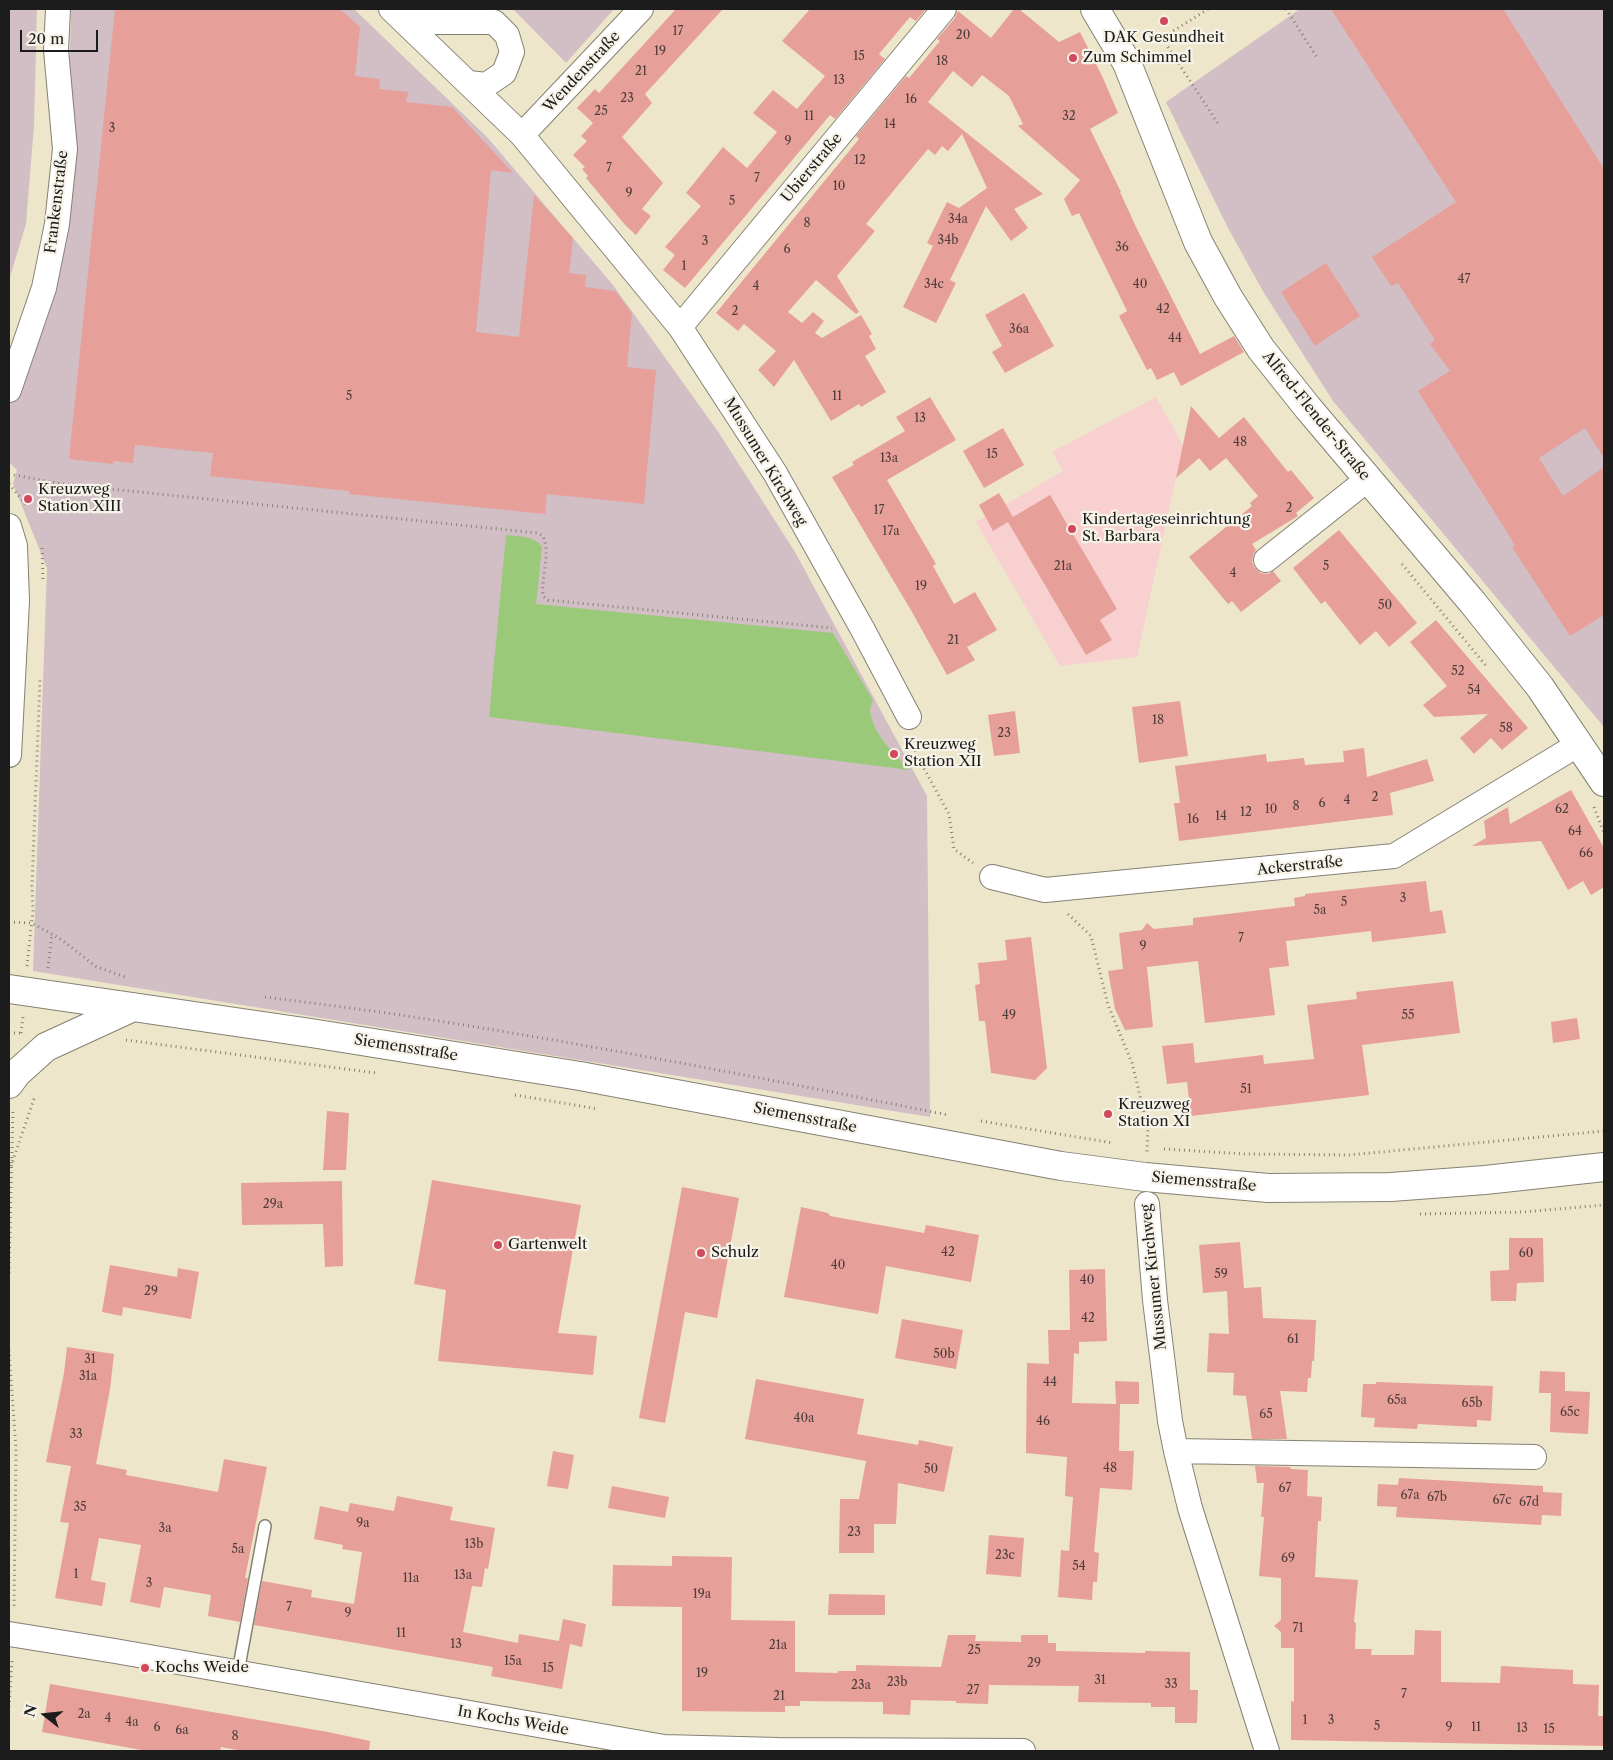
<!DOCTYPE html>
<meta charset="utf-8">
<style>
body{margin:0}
#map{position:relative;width:1613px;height:1760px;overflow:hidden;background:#eee6ca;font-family:"Libre Caslon Text",serif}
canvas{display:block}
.frame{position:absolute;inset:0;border:10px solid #1c1c1c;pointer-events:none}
.north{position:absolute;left:20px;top:1690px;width:50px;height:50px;-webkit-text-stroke:4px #f7f3e8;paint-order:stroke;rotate:286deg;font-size:14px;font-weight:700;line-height:20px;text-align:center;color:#1c1c1c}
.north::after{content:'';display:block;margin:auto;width:18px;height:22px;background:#1c1c1c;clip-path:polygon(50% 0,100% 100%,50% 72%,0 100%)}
.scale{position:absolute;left:20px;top:30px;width:78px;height:22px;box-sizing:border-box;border:2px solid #1c1c1c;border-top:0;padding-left:6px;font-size:15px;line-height:18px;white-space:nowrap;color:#1c1c1c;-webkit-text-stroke:4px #f7f3e8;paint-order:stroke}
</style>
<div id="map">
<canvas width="1613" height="1760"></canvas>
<div class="frame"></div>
<div class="north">N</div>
<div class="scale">20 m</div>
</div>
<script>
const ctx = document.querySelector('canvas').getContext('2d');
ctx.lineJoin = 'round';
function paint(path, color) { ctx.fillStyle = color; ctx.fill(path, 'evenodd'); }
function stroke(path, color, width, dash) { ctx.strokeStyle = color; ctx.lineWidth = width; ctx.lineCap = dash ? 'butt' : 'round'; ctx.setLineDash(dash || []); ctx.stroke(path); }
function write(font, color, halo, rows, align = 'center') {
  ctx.font = font + ' "Libre Caslon Text",serif'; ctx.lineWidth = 4.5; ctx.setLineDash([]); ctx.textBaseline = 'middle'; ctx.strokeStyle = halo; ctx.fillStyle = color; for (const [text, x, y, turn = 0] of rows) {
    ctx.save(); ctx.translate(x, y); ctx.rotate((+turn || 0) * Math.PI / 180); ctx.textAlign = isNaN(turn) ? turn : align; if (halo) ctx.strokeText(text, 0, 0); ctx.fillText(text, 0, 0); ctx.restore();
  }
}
paint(new Path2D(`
 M1156,397L1183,445L1137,657L1060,666L976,522L1063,471L1052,452Z`), '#f7d0cf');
paint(new Path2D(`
 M9,9H37L34,125L26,224L9,280Z
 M71,9H354L487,137L613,285L719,433L795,552L927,796L930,1117L33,971L47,568L13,484L17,470L9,462V397L68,129Z
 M513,9H614L566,63Z
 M1300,9H1604V727L1333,401L1264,293L1228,228L1166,102Z`), '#d2bec5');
paint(new Path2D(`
 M506,535C519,537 534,535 542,547L536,604L833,633L873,700C872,703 870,708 870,711C873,735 895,754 910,770L489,717Z`), '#9aca79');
paint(new Path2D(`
 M115,9H340L360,27L355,76L380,79L379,89L408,92L406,102L452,107L513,173L491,170L476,332L519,337L534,195L573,238L569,273L586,275L585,287L615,291L632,313L627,367L656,370L644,504L547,494L545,514L349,494V491L210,476L213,453L135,445L133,463L113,461V464L69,459Z
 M676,9H723L645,94L652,103L622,137L663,183L642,209L651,216L636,235L626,226L586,178L588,176L582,169L585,167L573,155L587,141L581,136L593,123L577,108L595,89L599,93Z
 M810,9H926L916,21L910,17L879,54L885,59L835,119L830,115L685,288L663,270L675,255L665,247L701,206L686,193L723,147L747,168L777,132L753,113L773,90L797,109L825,76L782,41Z
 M1014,9H1019L1059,42L1080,32L1103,78L1118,113L1090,129L1121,192H1120L1137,229L1200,354L1234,336L1244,352L1181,386L1174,372L1157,380L1151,368L1147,370L1119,316L1127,311L1079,213L1072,216L1064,199L1080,180L1018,126L1023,124L1009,96L982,75L972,87L953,71L928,102L1043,194L1014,209L1028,228L1011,241L986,206L950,280L956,283L936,323L903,307L933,246L927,243L947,202L959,208L987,188L962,134L948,151L942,146L935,155L928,149L866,224L875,231L837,276L859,312L856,314L816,280L788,312L802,323L813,312L824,321L815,333L822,338L861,315L872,334L869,336L876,349L865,356L886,392L861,407L859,404L831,421L794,360L774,387L758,370L776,351L744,324L738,331L716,313L859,139L856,136L906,76L909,78L940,41L937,39L955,18L958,11L991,38Z
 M1331,9H1503L1604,169V458L1585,428L1539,458L1563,496L1604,467V615L1570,636L1512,547L1515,545L1418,391L1450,371L1430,344L1435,340L1398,283L1391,286L1372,257L1456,202Z
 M1326,263L1360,316L1315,346L1281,292Z
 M1024,293L1054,346L1005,373L992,352L1002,346L985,315Z
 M930,397L956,440L887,480L936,564L933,566L954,604L975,592L997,630L967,647L975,660L947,675L912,612L832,477L854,465L852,462L905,431L896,417Z
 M1191,406L1219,438L1244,417L1288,472L1291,470L1314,498L1296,513L1298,516L1252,544L1256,550L1253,555L1252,562L1255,568L1261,573L1268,574L1273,571L1281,581L1241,612L1232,601L1228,604L1189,557L1252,506L1250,503L1258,496L1226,458L1210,471L1199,458L1176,478Z
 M1003,428L1024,465L984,488L963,451Z
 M999,493L1013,517L1050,495L1117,609L1100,620L1112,640L1086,655L1008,522L993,531L979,505Z
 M1339,530L1417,623L1389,647L1376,631L1360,645L1325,601L1321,604L1293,568Z
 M1436,620L1528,728L1502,750L1491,738L1474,754L1460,738L1488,714L1434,717L1423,705L1447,686L1410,642Z
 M1180,701L1188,756L1139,763L1132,707Z
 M1015,711L1020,753L994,756L988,715Z
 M1364,748L1367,777L1427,759L1434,781L1390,793L1393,815L1179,841L1174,803H1180L1175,766L1266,754L1267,762L1304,758L1305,765L1344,762L1343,751Z
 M1571,790L1604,848V887L1591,895L1583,881L1568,890L1541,841L1472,846L1486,838L1484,821L1508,807L1510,824Z
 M1426,881L1430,912L1442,910L1446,933L1372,942L1371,931L1286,941L1289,966L1269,968L1275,1015L1205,1023L1198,961L1147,967L1153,1027L1125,1030L1115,1009L1108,971L1123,969L1119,933L1142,930L1147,923L1154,929L1193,925V918L1295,906L1294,898L1305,896V894Z
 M1031,937L1047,1068L1035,1080L991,1073L985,1021H979L975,985L980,984L978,963L1007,960L1005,940Z
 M1453,981L1460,1033L1362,1045L1369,1095L1191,1116L1187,1082L1167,1084L1162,1046L1193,1043L1195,1063L1263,1055L1264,1064L1314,1059L1307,1005L1357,999L1356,992Z
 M1577,1018L1580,1039L1553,1043L1551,1022Z
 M327,1111L349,1113L346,1170H323Z
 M432,1180L581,1205L558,1333L597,1336L593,1375L438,1361L446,1290L414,1284Z
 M342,1181L343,1266L325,1267L323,1224L242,1225L241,1183Z
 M682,1187L739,1198L717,1318L685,1312L665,1423L639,1418Z
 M801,1207L828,1213L830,1216L924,1233L926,1225L979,1235L971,1282L886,1266L878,1314L784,1297Z
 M1509,1238H1543L1544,1282L1517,1283L1516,1301H1491L1490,1271L1509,1270Z
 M1240,1242L1244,1288L1261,1287L1263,1318L1316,1320L1314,1361H1312L1311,1378H1308L1307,1392L1280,1391L1287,1439H1252L1246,1396L1233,1395L1234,1373L1207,1372L1209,1333L1229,1334L1227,1291L1203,1293L1199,1245Z
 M110,1265L177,1277L178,1268L199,1272L191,1319L123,1307L122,1316L102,1312Z
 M1105,1269L1107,1341L1079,1342V1354L1074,1353L1072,1403L1116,1404L1115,1381L1139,1382V1404H1120L1119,1451H1134L1132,1490L1100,1488L1094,1552L1099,1553L1097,1582H1093L1092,1600L1058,1597L1061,1550L1069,1551L1073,1497L1065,1496L1067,1457L1026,1453L1027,1363L1049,1364L1048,1330H1070L1069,1270Z
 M902,1319L963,1330L956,1369L895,1358Z
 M67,1347L114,1354L110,1389L96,1464L127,1470L126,1475L218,1492L224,1459L267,1467L245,1578H248L240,1622L208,1616L211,1595L164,1587L160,1608L130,1602L141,1545L99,1538L91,1580L106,1583L102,1606L55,1598L69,1523L60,1522L71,1466L46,1462L64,1373Z
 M1540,1371L1565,1372V1391L1590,1392L1588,1434L1550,1432L1551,1393H1539Z
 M756,1379L864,1399L857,1434L918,1445L919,1440L953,1447L944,1492L898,1483L896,1524H874V1553H839L840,1499H859L866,1461L745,1439Z
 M1376,1382L1493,1386L1491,1421L1477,1420V1427L1418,1424L1417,1429L1374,1427L1375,1418L1361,1417L1363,1384H1376Z
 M553,1451L574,1455L568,1489L547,1486Z
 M1255,1466L1290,1467L1291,1469L1308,1470L1307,1496L1322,1497L1321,1521H1318L1315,1577L1358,1580L1354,1622L1356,1623L1355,1649H1372L1371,1655H1414L1415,1630L1441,1631V1682L1500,1683L1501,1666L1573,1670V1684L1599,1685L1598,1716H1604V1746L1291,1740V1701L1294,1702V1648H1281V1632L1274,1626L1281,1620V1578L1259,1576L1264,1517H1261L1264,1483H1257Z
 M1399,1478L1543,1486V1492L1562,1493L1561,1516L1542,1515L1541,1525L1396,1517L1397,1507L1377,1506L1378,1484L1398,1485Z
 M612,1486L669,1497L665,1518L608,1508Z
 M397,1496L453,1507L450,1520L495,1528L488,1569L485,1568L482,1587L472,1586L463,1632L518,1643L519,1634L559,1641L563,1619L586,1624L582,1647L570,1644L562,1689L491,1676L493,1667L254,1625L262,1581L312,1590L311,1597L354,1604L362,1552L342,1549L343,1545L314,1539L320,1506L348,1512L350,1503L394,1511Z
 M989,1535L1024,1538L1021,1577L986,1574Z
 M672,1556L732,1557L731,1620L795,1621V1672L838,1673V1671H856V1665L941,1667L948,1635H976L975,1641L1021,1642V1635H1048V1643H1056V1651L1145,1653V1651L1190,1652V1690H1198L1197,1723H1175V1707H1151V1703L1078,1702L1079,1686L989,1685L988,1704L956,1703V1701L911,1700L910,1715L883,1714V1702L800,1701V1706H785V1712L682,1711V1607L612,1606L613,1565L672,1566Z
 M829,1594L885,1595V1615H828Z
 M50,1684L328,1732L370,1741L369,1751H243L221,1747L220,1751H147L42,1732Z`), '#e79f99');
const lane = new Path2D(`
 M238,1672L265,1526`);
const street = new Path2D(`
 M391,9L522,135L680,327L775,473L863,630L909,717
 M406,22H494L507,35L512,52L504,73L486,85L469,83
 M522,135L641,9
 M680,327L944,9
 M9,390L44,288L57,224L65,149L56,50L58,9
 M9,526L15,546L17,601L9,755
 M1266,560L1368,479
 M992,877L1045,890L1394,856L1579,744
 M1147,1204L1155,1300L1170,1421L1176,1451L1190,1508L1267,1751
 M1176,1451L1534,1457
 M9,1634L115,1651L664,1747L778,1750L1023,1751`);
const secondary = new Path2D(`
 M1095,9L1127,63L1198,242L1228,297L1261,349L1308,408L1473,603L1540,687L1604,782
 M9,989L311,1033L580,1076L1061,1166L1145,1177L1268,1188L1391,1187L1485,1180L1604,1167
 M9,1084L17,1073L46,1047L133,1007`);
stroke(lane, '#858173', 14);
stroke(street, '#858173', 26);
stroke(secondary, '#858173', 30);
stroke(new Path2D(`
 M1208,9L1162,38L1219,125
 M1286,9L1318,59
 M9,474L62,484L537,533L543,536C551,554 541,576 543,596L548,600L832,628
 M9,484L24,502L27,507
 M42,548L43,581
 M1402,564L1487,667
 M913,741L916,754L949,814L954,849L973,863
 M1594,807L1604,833
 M1068,914L1091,936L1108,1005L1132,1063L1148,1128L1147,1152
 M9,922L32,923L62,940L95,966L125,977
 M27,966L33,911L32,886L40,680
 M48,968L52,934
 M265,997C312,1003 360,1009 407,1016C588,1044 768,1079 948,1115
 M9,1033H20
 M21,1033L23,1017
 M126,1040L376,1073
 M515,1095L598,1109
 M981,1121L1113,1143
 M1164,1149L1245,1154L1349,1155L1604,1131
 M11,1166L35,1096
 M1420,1214L1523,1212L1604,1205
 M9,1273L13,1109
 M9,1350L16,1449L14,1609
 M9,1707L12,1660`), '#858173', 3, [1, 4]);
stroke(lane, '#fff', 11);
stroke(street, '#fff', 24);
stroke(secondary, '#fff', 28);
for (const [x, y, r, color] of [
 [1164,21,5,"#d1495b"],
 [1073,58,5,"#d1495b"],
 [28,499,5,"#d1495b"],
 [1072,529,5,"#d1495b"],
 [894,754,5,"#d1495b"],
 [1108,1114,5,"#d1495b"],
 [498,1245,5,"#d1495b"],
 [701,1253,5,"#d1495b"],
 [145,1668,5,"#d1495b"]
]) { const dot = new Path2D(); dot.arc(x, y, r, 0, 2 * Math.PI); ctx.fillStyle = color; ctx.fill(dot); stroke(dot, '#f7f3e8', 2); }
write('12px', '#4f3d3b', null, [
 ["17",678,32],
 ["20",963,36],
 ["19",660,52],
 ["15",859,57],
 ["18",942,62],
 ["21",641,72],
 ["13",839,81],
 ["23",627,99],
 ["16",911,100],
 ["25",601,112],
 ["11",809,117],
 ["32",1069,117],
 ["14",890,125],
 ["3",112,129],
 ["9",788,142],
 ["12",860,161],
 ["7",609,169],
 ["7",757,179],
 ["10",839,187],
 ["9",629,194],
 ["5",732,202],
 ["34a",958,220],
 ["8",807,224],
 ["34b",948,241],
 ["3",705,242],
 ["36",1122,248],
 ["6",787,250],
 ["1",684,267],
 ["47",1464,280],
 ["34c",934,285],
 ["40",1140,285],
 ["4",756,287],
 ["42",1163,310],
 ["2",735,312],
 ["36a",1019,330],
 ["44",1175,339],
 ["5",349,397],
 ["11",837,397],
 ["13",920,419],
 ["48",1240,443],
 ["15",992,455],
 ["13a",889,459],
 ["2",1289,509],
 ["17",879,511],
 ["17a",891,532],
 ["21a",1063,567],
 ["5",1326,567],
 ["4",1233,574],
 ["19",921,587],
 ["50",1385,606],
 ["21",953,641],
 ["52",1458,672],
 ["54",1474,691],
 ["18",1158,721],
 ["58",1506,729],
 ["23",1004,734],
 ["2",1375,798],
 ["4",1347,801],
 ["6",1322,804],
 ["8",1296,807],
 ["10",1271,810],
 ["62",1562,810],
 ["12",1246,813],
 ["14",1221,817],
 ["16",1193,820],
 ["64",1575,832],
 ["66",1586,854],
 ["3",1403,899],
 ["5",1344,903],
 ["5a",1320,911],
 ["7",1241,939],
 ["9",1143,947],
 ["49",1009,1016],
 ["55",1408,1016],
 ["51",1246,1090],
 ["29a",273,1205],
 ["42",948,1253],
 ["60",1526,1254],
 ["40",838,1266],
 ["59",1221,1275],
 ["40",1087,1281],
 ["29",151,1292],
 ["42",1088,1319],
 ["61",1293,1340],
 ["50b",944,1355],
 ["31",90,1360],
 ["31a",88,1377],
 ["44",1050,1383],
 ["65a",1397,1401],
 ["65b",1472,1404],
 ["65c",1570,1413],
 ["65",1266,1415],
 ["40a",804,1419],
 ["46",1043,1422],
 ["33",76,1435],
 ["48",1110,1469],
 ["50",931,1470],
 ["67",1285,1489],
 ["67a",1410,1496],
 ["67b",1437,1498],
 ["67c",1502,1501],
 ["67d",1529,1503],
 ["35",80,1508],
 ["9a",363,1524],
 ["3a",165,1529],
 ["23",854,1533],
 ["13b",474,1545],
 ["5a",238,1550],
 ["23c",1005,1556],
 ["69",1288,1559],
 ["54",1079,1567],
 ["1",76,1575],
 ["13a",463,1576],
 ["11a",411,1579],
 ["3",149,1584],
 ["19a",702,1595],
 ["7",289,1608],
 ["9",348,1614],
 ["71",1298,1629],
 ["11",401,1634],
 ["13",456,1645],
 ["21a",778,1646],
 ["25",974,1651],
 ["15a",513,1662],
 ["29",1034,1664],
 ["15",548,1669],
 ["19",702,1674],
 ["31",1100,1681],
 ["23b",897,1683],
 ["33",1171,1685],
 ["23a",861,1686],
 ["27",973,1691],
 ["7",1404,1695],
 ["21",779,1697],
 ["2a",84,1715],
 ["4",108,1719],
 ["1",1305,1721],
 ["3",1331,1721],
 ["4a",132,1723],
 ["5",1377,1727],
 ["6",157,1728],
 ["9",1449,1728],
 ["11",1476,1728],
 ["13",1522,1729],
 ["15",1549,1730],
 ["6a",182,1731],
 ["8",235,1737]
]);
write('15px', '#1c1c1c', '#f7f3e8', [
 ["DAK Gesundheit",1164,38,"center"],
 ["Zum Schimmel",1083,58],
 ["Kreuzweg",38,490],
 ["Station XIII",38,507],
 ["Kindertageseinrichtung",1082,520],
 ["St. Barbara",1082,537],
 ["Kreuzweg",904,745],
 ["Station XII",904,762],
 ["Kreuzweg",1118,1105],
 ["Station XI",1118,1122],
 ["Gartenwelt",508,1245],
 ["Schulz",711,1253],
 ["Kochs Weide",155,1668]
], 'left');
write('15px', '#1c1c1c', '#f7f3e8', [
 ["Wendenstraße",582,72,-47],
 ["Ubierstraße",812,168,-50],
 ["Frankenstraße",57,202,-83],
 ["Alfred-Flender-Straße",1316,416,51],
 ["Mussumer Kirchweg",765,462,59],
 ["Ackerstraße",1300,866,-6],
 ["Siemensstraße",406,1048,9],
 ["Siemensstraße",805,1118,11],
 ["Siemensstraße",1204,1182,5],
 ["Mussumer Kirchweg",1154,1277,-96],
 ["In Kochs Weide",513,1721,10]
]);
</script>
